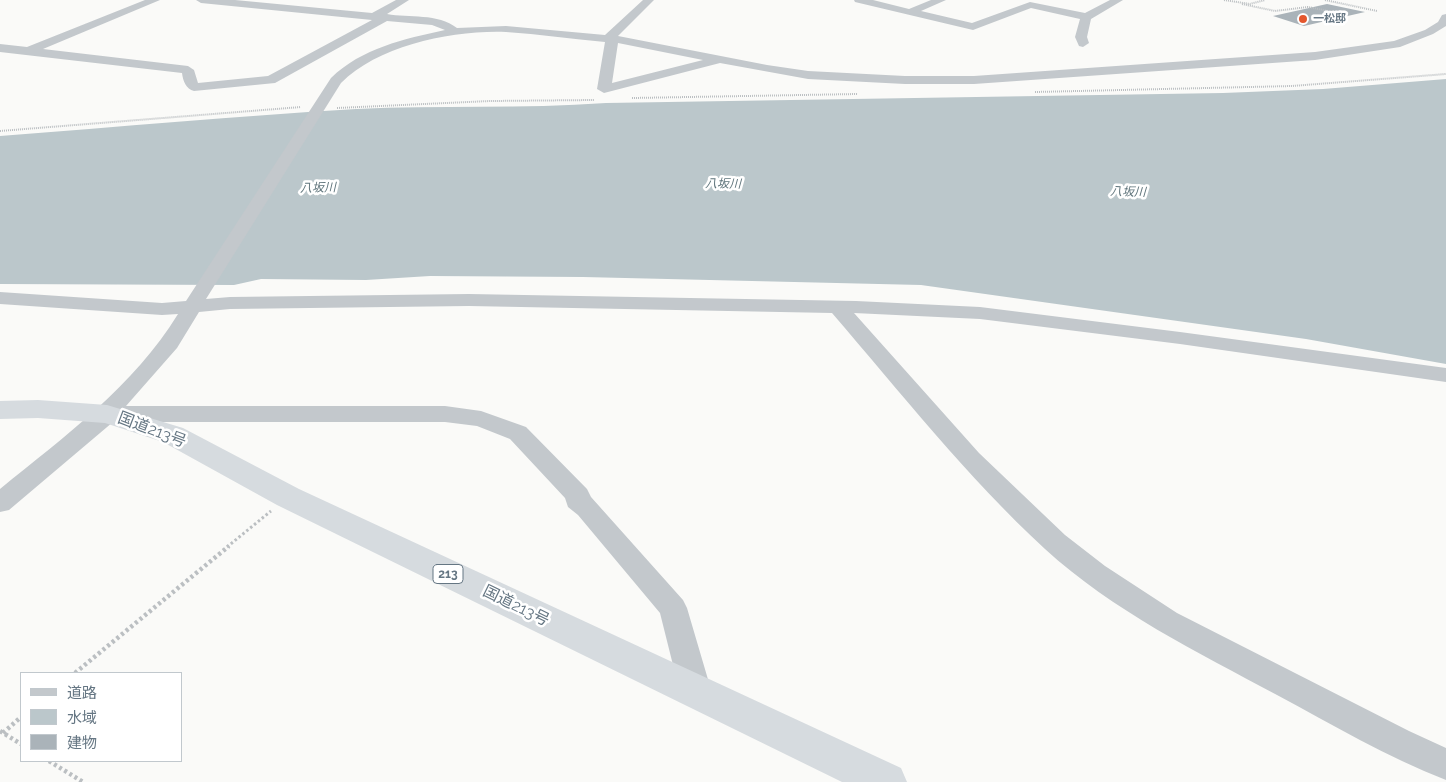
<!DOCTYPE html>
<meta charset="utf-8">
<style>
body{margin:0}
#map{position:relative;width:1446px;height:782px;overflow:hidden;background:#fafaf8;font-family:Raleway,"Noto Sans JP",sans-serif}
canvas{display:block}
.legend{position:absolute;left:20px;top:672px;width:162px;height:90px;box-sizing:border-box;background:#fff;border:1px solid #c1c8cd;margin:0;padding:6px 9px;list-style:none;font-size:15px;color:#657683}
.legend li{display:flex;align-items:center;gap:10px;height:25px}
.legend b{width:25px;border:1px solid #c1c8cd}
</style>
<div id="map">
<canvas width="1446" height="782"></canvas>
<ul class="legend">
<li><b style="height:6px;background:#c3c8cc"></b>道路</li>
<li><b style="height:14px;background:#bbc7cb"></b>水域</li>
<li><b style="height:14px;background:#aab3b9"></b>建物</li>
</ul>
</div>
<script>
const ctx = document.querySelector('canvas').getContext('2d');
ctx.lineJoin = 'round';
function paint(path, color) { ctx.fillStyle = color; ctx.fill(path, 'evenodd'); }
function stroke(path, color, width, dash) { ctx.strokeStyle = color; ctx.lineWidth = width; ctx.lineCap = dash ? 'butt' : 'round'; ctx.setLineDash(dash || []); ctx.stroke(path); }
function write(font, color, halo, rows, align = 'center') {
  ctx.font = font + ' Raleway,"Noto Sans JP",sans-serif'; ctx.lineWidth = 5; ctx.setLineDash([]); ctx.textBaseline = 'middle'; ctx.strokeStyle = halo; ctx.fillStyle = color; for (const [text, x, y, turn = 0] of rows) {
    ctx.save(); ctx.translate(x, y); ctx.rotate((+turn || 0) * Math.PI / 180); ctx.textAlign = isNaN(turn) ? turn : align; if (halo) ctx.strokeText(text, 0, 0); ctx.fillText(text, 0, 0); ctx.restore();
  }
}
paint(new Path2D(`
 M1446,79V364L1306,339L921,285L583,277L430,276L366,280L261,279L234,285L0,284V136C119,127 237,116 356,109C439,105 523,109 606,103L1223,93L1323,89Z`), '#bbc7cb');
paint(new Path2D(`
 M1327,4L1365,12L1304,26L1273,16Z`), '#aab3b9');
stroke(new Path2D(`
 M1224,0L1250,4L1265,0
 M1325,0L1377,11
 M1242,4L1275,11L1308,7L1343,14
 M1035,92L1292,86L1446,74
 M632,98L858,94
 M337,108L490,101L594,100
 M0,131L301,107`), '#bbbfc2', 2, [1, 1]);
stroke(new Path2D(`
 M227,547L271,511`), '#bbbfc2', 3, [2.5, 2.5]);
stroke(new Path2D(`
 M75,673L229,546
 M0,731L21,744
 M3,733L21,717
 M49,761L83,782`), '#bbbfc2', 4.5, [3, 3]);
paint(new Path2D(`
 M145,0H160L43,49L188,66L194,70L198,83L268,76L372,20L201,3L196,0H235L372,13L396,0H409L387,14C409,18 438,13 457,28L506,26L605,35L643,0H654L618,36L767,65L808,71L905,76H974L1315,52L1394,41L1425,30L1438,22L1442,15L1446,14V26L1433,34L1400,47L1315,60L974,84H905L808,79L720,63L604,93L597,89L605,42C572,39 539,34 506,32C453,30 379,45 341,83L206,299L230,297L469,294L856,301L980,307L1180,332L1446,368V382L1180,344L980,319L854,313L979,453L1065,535L1105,566L1177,613L1409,731L1446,748V780C1387,757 1333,725 1277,695C1197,652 1113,611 1045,549C967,477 901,393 832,313L469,306L230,309L199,312L177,348L126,406H445L481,411L526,427L587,489L591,497L683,600L687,608L712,693L707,703L696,707L685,703L680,693L660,613L578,515L568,507L565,498L510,439L477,426L445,422H113L9,510L0,512V489C65,436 134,386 178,314L162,315L0,304V292L162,303L186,301L331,78C362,48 404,39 445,30L432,25L387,21L275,83L194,91C186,89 183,81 182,73L0,52V44L27,47ZM618,43L703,60L612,83Z
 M854,0H873L909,9L931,0H946L921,11L972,23L1030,2L1085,13L1110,0H1123L1091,19L1087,37L1089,43L1083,47L1079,46L1075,37L1080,19L1031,8L973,30L855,2Z`), '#c3c8cc');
paint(new Path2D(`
 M38,400L107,405L183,428L299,489L901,768L907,782H842L277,505L163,442L105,423L38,418L0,419V401Z`), '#d6dbdf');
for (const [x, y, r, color] of [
 [1303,19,5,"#e4572e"]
]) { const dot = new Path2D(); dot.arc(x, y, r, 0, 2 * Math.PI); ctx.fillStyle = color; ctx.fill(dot); stroke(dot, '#fff', 2); }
write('bold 11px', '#657683', '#fff', [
 ["一松邸",1313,19]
], 'left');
write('italic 12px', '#60757c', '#fff', [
 ["八坂川",723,184,1],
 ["八坂川",318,188,-1],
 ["八坂川",1128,192,2]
]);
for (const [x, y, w] of [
 [448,574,30]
]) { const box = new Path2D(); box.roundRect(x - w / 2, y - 9.5, w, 19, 4); ctx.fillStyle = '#fff'; ctx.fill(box); stroke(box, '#657683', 1); }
write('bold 12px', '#657683', null, [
 ["213",448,574]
]);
write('16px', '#657683', '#fff', [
 ["国道213号",152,430,21],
 ["国道213号",516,606,26]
]);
</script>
